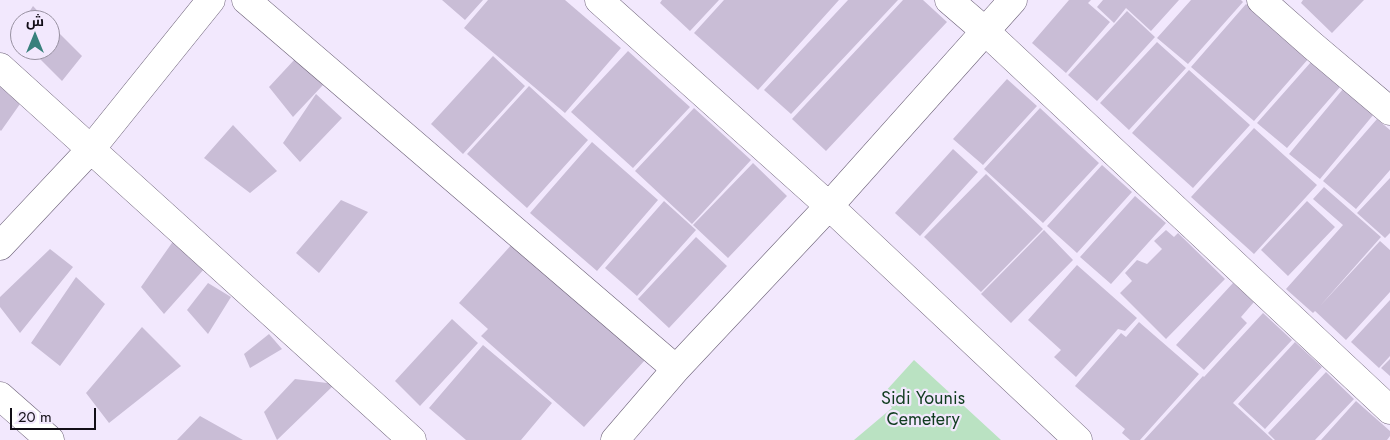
<!DOCTYPE html>
<meta charset="utf-8">
<style>
body{margin:0}
#map{position:relative;width:1390px;height:440px;overflow:hidden;background:#f2e8fd;font-family:Jost,Cairo,sans-serif}
canvas{display:block}
.north{position:absolute;left:10px;top:10px;width:50px;height:50px;box-sizing:border-box;background:#f2e8fd;border:1px solid #9891a1;border-radius:50%;rotate:0deg;font-size:14px;font-weight:700;line-height:20px;text-align:center;color:#120e17}
.north::after{content:'';display:block;margin:auto;width:18px;height:22px;background:#38807c;clip-path:polygon(50% 0,100% 100%,50% 72%,0 100%)}
.scale{position:absolute;left:10px;top:408px;width:86px;height:22px;box-sizing:border-box;border:2px solid #120e17;border-top:0;padding-left:6px;font-size:15px;line-height:18px;white-space:nowrap;color:#120e17;-webkit-text-stroke:4px #f2e8fd;paint-order:stroke}
</style>
<div id="map">
<canvas width="1390" height="440"></canvas>
<div class="north">ش</div>
<div class="scale">20 m</div>
</div>
<script>
const ctx = document.querySelector('canvas').getContext('2d');
ctx.lineJoin = 'round';
function paint(path, color) { ctx.fillStyle = color; ctx.fill(path, 'evenodd'); }
function stroke(path, color, width, dash) { ctx.strokeStyle = color; ctx.lineWidth = width; ctx.lineCap = dash ? 'butt' : 'round'; ctx.setLineDash(dash || []); ctx.stroke(path); }
function write(font, color, halo, rows, align = 'center') {
  ctx.font = font + ' Jost,sans-serif'; ctx.lineWidth = 4.5; ctx.setLineDash([]); ctx.textBaseline = 'middle'; ctx.strokeStyle = halo; ctx.fillStyle = color; for (const [text, x, y, turn = 0] of rows) {
    ctx.save(); ctx.translate(x, y); ctx.rotate((+turn || 0) * Math.PI / 180); ctx.textAlign = isNaN(turn) ? turn : align; if (halo) ctx.strokeText(text, 0, 0); ctx.fillText(text, 0, 0); ctx.restore();
  }
}
paint(new Path2D(`
 M914,360L1001,440H854L892,408L884,393Z`), '#bae2c2');
paint(new Path2D(`
 M442,0H483L465,20Z
 M488,0H565L621,48L565,113L464,28Z
 M662,0H719L690,31L660,3Z
 M724,0H839L758,90L694,33Z
 M848,0H898L791,114L764,90Z
 M903,0H923L947,22L826,151L792,119Z
 M1069,0H1091L1088,3L1110,22L1066,73L1032,43Z
 M1103,0H1179L1151,31L1126,8L1114,23L1097,7Z
 M1191,0H1241L1243,2L1188,64L1157,38Z
 M1303,0H1364L1332,33L1301,3Z
 M1246,4L1309,58L1254,121L1191,67Z
 M33,6L46,20H24Z
 M1127,11L1155,37L1097,101L1068,75Z
 M50,24L82,56L62,81L31,50H50Z
 M1157,42L1186,68L1129,130L1100,103Z
 M628,51L690,107L633,168L571,112Z
 M493,56L525,86L463,154L431,124Z
 M295,59L323,85L293,117L269,87Z
 M1311,62L1340,87L1287,148L1257,123Z
 M1189,70L1250,125L1193,188L1132,133Z
 M1007,79L1037,106L983,165L953,139Z
 M0,84L20,104L1,131L0,130Z
 M529,86L588,140L527,208L467,154Z
 M1343,89L1374,114L1320,179L1289,154Z
 M316,94L342,118L300,162L283,143Z
 M694,108L751,160L692,224L635,171Z
 M1040,108L1099,163L1043,223L984,169Z
 M1377,119L1390,130V170L1356,209L1323,181Z
 M233,125L277,171L250,193L204,158Z
 M1254,128L1317,185L1254,254L1191,197Z
 M592,142L658,200L597,271L530,213Z
 M953,149L978,172L920,236L895,213Z
 M753,163L787,196L728,258L693,225Z
 M1102,165L1132,192L1077,253L1047,226Z
 M986,174L1043,229L981,292L924,237Z
 M1390,178V233L1385,238L1357,213Z
 M1324,187L1381,237L1320,306L1380,241L1390,250V292L1346,340L1315,311L1313,313L1286,289L1343,225L1313,199Z
 M1135,196L1166,223L1111,284L1080,257Z
 M341,200L368,212L319,273L296,253Z
 M664,201L696,230L637,296L605,268Z
 M1307,201L1335,227L1288,276L1261,250Z
 M1044,230L1073,260L1011,323L981,294Z
 M1166,230L1174,237L1178,233L1225,279L1166,339L1120,293L1132,281L1125,273L1137,260L1147,264L1162,249L1154,241Z
 M696,237L727,266L669,328L638,299Z
 M174,240L205,268L164,314L141,287Z
 M513,243L645,360L584,427L481,336L488,329L459,303Z
 M50,249L73,267L20,333L0,307V297Z
 M1077,265L1137,318L1125,331L1118,329L1076,377L1054,357L1061,350L1028,320Z
 M76,277L105,304L60,366L31,343Z
 M208,283L231,297L208,334L187,310Z
 M1233,283L1254,302L1241,317L1247,323L1204,370L1176,345Z
 M1390,300V356L1379,368L1351,342Z
 M1263,313L1292,340L1233,403L1273,440H1144L1203,376L1204,377Z
 M452,319L478,343L420,406L395,381Z
 M1139,322L1199,374L1140,440H1130L1122,433L1125,429L1075,386L1121,333L1126,337Z
 M142,327L181,366L109,423L86,393Z
 M269,334L282,349L250,368L244,354Z
 M1295,342L1322,367L1265,429L1238,404Z
 M483,345L552,403L521,440H466L429,408Z
 M1390,359V376L1381,368Z
 M1326,372L1354,399L1315,440H1275L1268,433Z
 M295,379L335,384L277,440L264,412Z
 M1356,401L1390,431V436L1387,440H1321Z
 M200,416L243,440H177Z`), '#c9bdd6');
const minor = new Path2D(`
 M246,0L676,369
 M599,0L829,206L1078,440
 M949,0L985,31L1390,410
 M1261,0L1313,46L1390,111
 M0,67L412,440
 M0,246L91,149L211,0
 M0,396L50,440
 M615,440L676,369L829,206L1013,0`);
stroke(minor, '#6c6177', 29);
stroke(minor, '#fff', 28);
write('18px', '#103c1f', '#f2e8fd', [
 ["Sidi Younis",923,400],
 ["Cemetery",923,421]
]);
</script>
